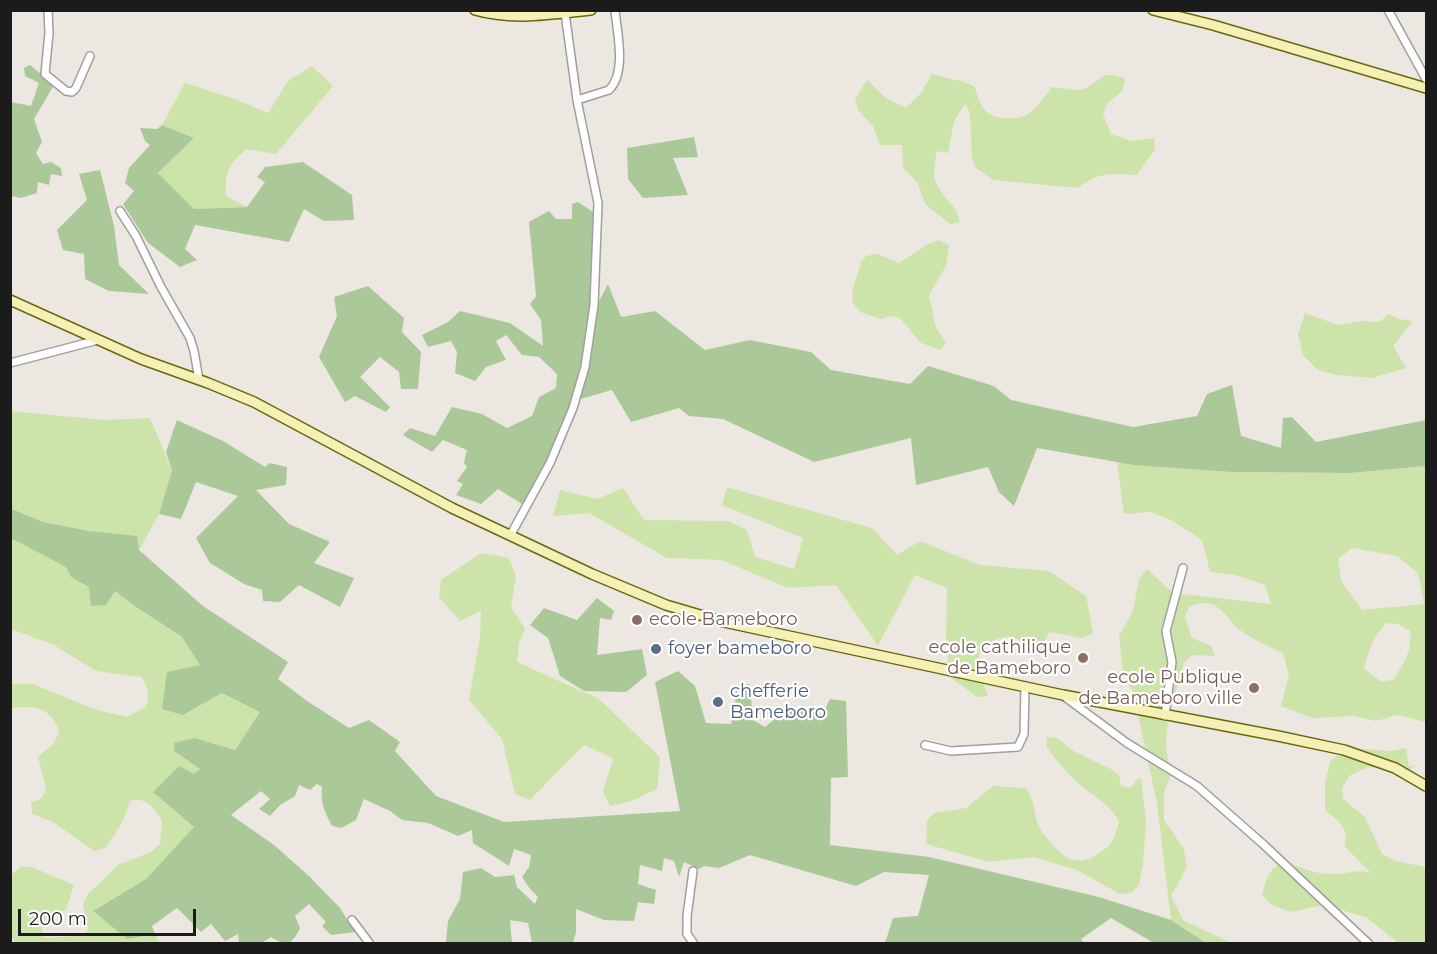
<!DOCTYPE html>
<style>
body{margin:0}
#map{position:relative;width:1437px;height:954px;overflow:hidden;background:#ece7e1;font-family:Montserrat,sans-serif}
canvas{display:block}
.frame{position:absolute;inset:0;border:12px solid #1b1b1b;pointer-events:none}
.scale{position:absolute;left:18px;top:909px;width:178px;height:27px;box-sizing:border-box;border:3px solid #1b1b1b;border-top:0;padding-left:8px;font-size:18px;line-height:21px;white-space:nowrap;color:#1b1b1b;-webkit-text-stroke:4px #fff;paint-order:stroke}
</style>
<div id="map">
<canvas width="1437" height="954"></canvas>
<div class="frame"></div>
<div class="scale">200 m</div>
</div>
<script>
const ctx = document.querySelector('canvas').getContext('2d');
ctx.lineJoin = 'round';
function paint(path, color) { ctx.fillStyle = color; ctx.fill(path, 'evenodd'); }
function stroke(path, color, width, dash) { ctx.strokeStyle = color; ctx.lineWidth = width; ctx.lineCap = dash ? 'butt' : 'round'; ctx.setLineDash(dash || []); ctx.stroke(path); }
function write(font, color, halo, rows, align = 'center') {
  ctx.font = font + ' Montserrat,sans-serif'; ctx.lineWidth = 4.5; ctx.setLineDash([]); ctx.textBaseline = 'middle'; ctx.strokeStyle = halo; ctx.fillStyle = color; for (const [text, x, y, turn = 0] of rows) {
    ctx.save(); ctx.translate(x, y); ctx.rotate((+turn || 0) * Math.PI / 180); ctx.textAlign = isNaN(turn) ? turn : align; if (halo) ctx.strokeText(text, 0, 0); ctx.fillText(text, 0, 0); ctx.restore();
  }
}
paint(new Path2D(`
 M312,66L333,86L276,154L247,149C228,164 225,171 226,196L247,207L194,209L158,173L194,138L162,125L185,83L235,99L268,113L288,81Z
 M932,74L964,82L974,86C977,93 979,102 983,108C992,121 1020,122 1031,112C1039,106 1045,95 1052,87C1063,88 1075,92 1086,88C1103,79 1103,69 1125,79L1123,90L1107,104L1103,114L1111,134L1132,141L1154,138L1155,149L1137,175C1114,173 1096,172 1078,188L993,180L976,168L972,158L970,113L965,104L954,121L948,153L937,151C935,160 932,177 937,185C944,200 956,203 960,222L950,224L925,204L918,184L903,167L902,145H880L873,126L858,110L855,99L867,80L886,98L906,108L921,93Z
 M939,240L949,245L946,266L929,295L936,328L946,342L941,350L921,343L900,318L890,316L881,319L860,312L853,303L852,292L861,262L866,256L877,254L899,263L928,244Z
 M1305,313L1338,325L1361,321L1380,322L1388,314L1399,319L1413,321L1393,346L1406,368L1372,378L1337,375L1318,370L1303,355L1298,335Z
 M10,411L104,420L150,418L172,470L159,514L139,550L89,531L43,522L11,508Z
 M1117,462L1232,472L1351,473L1426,466V723L1422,721L1397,715L1376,721L1353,716L1312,718L1281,706L1289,675L1283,653C1270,647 1256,641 1244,633C1224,620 1220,593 1189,607L1185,617L1192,638L1211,646L1215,656L1192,655L1184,662C1175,698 1157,737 1172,772L1164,792V820L1184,849L1187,867L1171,896L1184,921L1232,943H1206L1171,920L1157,803L1137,711L1138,702L1123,672L1119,636L1133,611L1139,579L1147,569L1173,593L1271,604L1265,585L1235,575L1210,572L1202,540L1171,520L1150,512L1124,514ZM1352,548L1397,556L1418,573L1424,604L1362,610L1341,581L1338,559ZM1387,623L1398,624L1410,631C1413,650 1403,665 1393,680L1382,682L1364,669C1368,652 1373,634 1387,623Z
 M727,487L872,528L897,555L920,541L980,565L1049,571L1086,596L1093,633L1082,638L1049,632L1040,652L1029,653C1020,635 1009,633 991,642C985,646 981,647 979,655C975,668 984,684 988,696L977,697L950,677L946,641L947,588L915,575L878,646L836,585L788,588L721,560L667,558L589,513L553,516L560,490L597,499L623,488L644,520L728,521L747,530L755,557L794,569L803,538L722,505Z
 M12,537L66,567L71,577L89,587L115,590L136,607L182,637L201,665L183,715L222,693L261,712L235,750L195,738L174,751L200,769L194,774V827L146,879L93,911L127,939L155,934L160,943H16L11,936V875L21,867H32L74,885L66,910L46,918L41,928L44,938L78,936L88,931L83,905L87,895L118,865L151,852L160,844L162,821C152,807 149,797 130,801L123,821L106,848L94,851L53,822L32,814L31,803L42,798L46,788L38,757L54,743L59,732C52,707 33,705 11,708V684H33L94,709L127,717L146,707C149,694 149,687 141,677L96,671L54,645L11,629Z
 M481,553L509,558L516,576L511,607L525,629L519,642L517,662L599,699L660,757L657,789L632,801L610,806L603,792L613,758L584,745L530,800L515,794L502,739L469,700L480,637L481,611L460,621L439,597L441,580Z
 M1047,737L1057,738L1075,752L1111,769L1119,775L1121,786L1131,788L1137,779L1141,778L1146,820L1143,864L1139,885L1131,893L1120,894L1077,870L1033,857L989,862L926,844L927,821L934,813L966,808L993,786L1025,788C1036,800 1033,812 1039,827C1041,832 1047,837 1050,842C1062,856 1075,867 1093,857C1112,846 1114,841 1119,821C1110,804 1092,796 1078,783C1066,773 1057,760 1047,748Z
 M1349,748L1390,751L1406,748L1409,767L1417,765L1405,772L1368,767L1349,776L1342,788L1343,799L1365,817L1382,854L1396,861L1426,867V943H1398L1366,917L1323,905L1290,912L1270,904L1262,895C1275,841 1294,873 1330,874C1344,875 1357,868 1371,873L1344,846C1351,829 1337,820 1325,810V782L1331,760Z`), '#cce4a9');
paint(new Path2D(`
 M30,65L54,85L34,119L42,142L36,153L43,164L51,162L61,168L62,176L51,174L49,185L38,182L37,193L21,198L11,196V102L31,106L39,83L25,76L24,68Z
 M162,125L194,138L158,173L194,209L247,207L265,182L257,177L265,167L303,162L352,195L354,220L324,221L304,209L289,242L195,225L185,249L197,260L180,267L148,243L123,204L134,191L125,183L129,168L150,145L145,141L140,128L157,129Z
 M694,137L698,157L673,158L688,195L643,198L628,179L627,148Z
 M100,170L114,226L119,265L149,294L109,291L85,279L84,254L63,250L57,230L87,200L79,174Z
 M578,202L593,212C592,264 591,316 582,367C575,410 547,468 522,504L498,489L481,504L456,495L463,484L457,481L467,467L464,463L467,450L443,440L432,452L403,435L410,428L435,436L452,407L482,414L507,428L532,416L539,397L556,388L557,374L539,357L522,355L506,335L496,341L506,360L486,367L475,381L455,373L457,352L451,341L428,347L422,335L448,322L460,311L510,323L543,346L541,320L530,304L536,296L529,222L549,211L556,219H572V204Z
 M608,284L621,317L655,311L705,350L750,340L811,352L831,370L910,384L928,366L994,386L1011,400L1133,427L1197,416L1207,394L1232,385L1241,436L1281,448L1283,418L1292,417L1316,442L1426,420V466L1351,473L1232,472L1134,465L1037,448L1014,506L999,492L988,467L916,485L911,438L814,462L723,419L689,416L679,408L631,422L612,390L577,400L592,349L597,305Z
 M368,286L404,318L402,332L421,352L418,389H401L399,372L380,357L360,377L390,407L386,412L355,396L345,402L319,357L337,316L334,297Z
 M177,420L223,441L265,467L270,463L287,467L286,485L256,490L289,524L330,542L314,563L354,578L340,607L299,585L280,602L263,601L262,590L244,584L210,563L196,538L238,496L196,482L181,519L159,514L172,470L166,452Z
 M10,508L43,522L89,531L137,536L139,550L203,606L288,662L278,679L307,701L349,728L369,720L400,742L395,751L436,796L504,822L680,811L655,682L678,671L695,686L706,723L731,724L735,704L736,685L750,684L753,720L765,727L787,709L823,714L830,699L846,701L848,777L831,778L830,845L929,857L1099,897L1171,920L1206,943H1154L1111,918L1081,939L1084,943H885L893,918L918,916L929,875L884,872L856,886L750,855L719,868L704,866L699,869L684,862L679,877L674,861L664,858L662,871L640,865L638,884L656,890L654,904L638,902L634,921L604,920L576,909V932L573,943H532L528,923L510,920L512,943H402L446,942L448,921L460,899L463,872L481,868L495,877L514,875L517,887L535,904L538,897L530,889L522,877L529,867L531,855L514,849L509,866L473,843L472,830L458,836L428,823L402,820L390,811L364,799L356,820L341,828L332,826C325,813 320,802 322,787L317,784L310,790L299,785L295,796L280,805L270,816L259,809L270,799L261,791L231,815L274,845L309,876L340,908L355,932L331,935L322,926L326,922L309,904L295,916L300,928C292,945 286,947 271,937L261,943H239L238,934L225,941L211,924L201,932L177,908L152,926L155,934L127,939L93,911L146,879L194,827L153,792L179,766L194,774L200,769L174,751V743L195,738L235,750L260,712L222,693L183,715L162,709L167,672L200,665L182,637L136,607L115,591L106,605L91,606L89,587L71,577L66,567L11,538Z
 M597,598L614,611L611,620L600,618L597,655L642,649L647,675L626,692L584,691L560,676L548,638L530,625L544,608L577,620Z`), '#abc998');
const street = new Path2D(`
 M48,10L49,33L45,74L66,91L72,92L76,88L90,56
 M1388,10L1426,79
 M577,100L609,90C627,72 617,33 615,10
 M120,211L136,236L161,287L190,338L194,351L199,380
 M10,363L98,340
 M510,536L550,463L573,408L585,367L594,305L598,203L577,100L565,13
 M1065,697L1127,743L1197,786L1263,844L1369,944
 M1165,716L1172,662L1166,631L1183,568
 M925,745L951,751L1018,747L1024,734L1025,687
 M693,871L687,916V934L694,944
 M352,920L370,944`);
const secondary = new Path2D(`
 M475,10C513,21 552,14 591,10
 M1153,10L1213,25L1426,88
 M10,300L141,359L208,383L254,402L452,508L592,574L666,605L724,622L1063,695L1278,736L1344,750L1395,768L1426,786`);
stroke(street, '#9f9f9f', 10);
stroke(secondary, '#68690b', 12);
stroke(street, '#fff', 7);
stroke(secondary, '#f5f1b6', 9);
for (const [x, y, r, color] of [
 [637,620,6,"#8d6e63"],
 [656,649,6,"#5c6f8a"],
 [1083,658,6,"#8d6e63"],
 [1254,688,6,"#8d6e63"],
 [718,702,6,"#5c6f8a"]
]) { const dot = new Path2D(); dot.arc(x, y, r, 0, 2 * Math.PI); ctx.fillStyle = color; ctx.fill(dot); stroke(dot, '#fff', 2); }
write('18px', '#785e54', '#fff', [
 ["ecole Bameboro",649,620,"left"],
 ["ecole cathilique",1071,648],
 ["de Bameboro",1071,669],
 ["ecole Publique",1242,678],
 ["de Bameboro ville",1242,699]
], 'right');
write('18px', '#4e5e75', '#fff', [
 ["foyer bameboro",668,649],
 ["chefferie",730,692],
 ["Bameboro",730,713]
], 'left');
</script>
